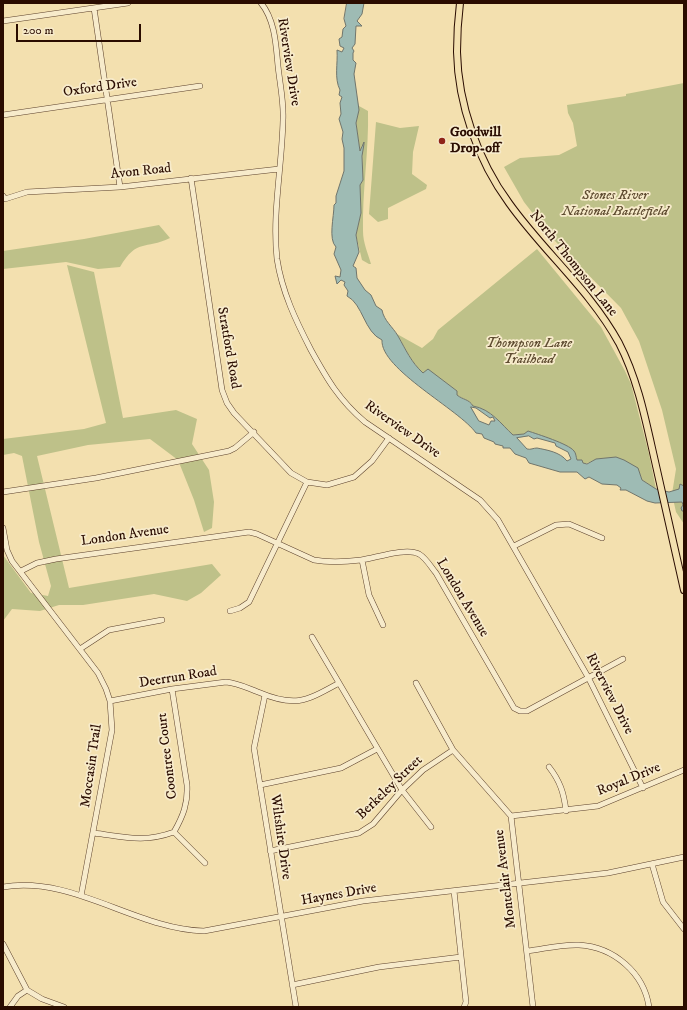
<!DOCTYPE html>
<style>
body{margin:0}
#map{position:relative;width:687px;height:1010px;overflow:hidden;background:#f3e0af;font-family:"IM FELL DW Pica",serif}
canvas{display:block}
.frame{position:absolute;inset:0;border:4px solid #2a0c00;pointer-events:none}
.scale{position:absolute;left:16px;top:24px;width:125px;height:18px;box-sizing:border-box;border:2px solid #2a0c00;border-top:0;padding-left:5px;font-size:12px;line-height:14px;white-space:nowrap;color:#2a0c00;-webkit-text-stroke:3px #f7ebcb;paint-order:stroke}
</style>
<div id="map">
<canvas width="687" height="1010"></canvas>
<div class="frame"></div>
<div class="scale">200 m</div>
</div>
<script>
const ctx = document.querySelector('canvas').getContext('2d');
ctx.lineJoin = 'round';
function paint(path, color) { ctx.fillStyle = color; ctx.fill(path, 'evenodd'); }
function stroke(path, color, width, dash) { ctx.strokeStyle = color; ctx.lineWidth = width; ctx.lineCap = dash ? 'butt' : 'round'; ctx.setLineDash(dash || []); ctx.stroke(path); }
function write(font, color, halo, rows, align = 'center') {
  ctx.font = font + ' "IM FELL DW Pica",serif'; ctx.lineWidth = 3.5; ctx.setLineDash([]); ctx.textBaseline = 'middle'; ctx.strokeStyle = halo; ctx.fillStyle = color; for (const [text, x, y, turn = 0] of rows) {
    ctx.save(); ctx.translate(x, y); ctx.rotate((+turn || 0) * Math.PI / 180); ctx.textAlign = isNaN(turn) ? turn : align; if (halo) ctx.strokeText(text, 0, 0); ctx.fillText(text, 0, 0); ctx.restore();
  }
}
paint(new Path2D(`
 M684,83V524L676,512L672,494L676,469L662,410L639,341L621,308L552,238L524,202L504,167L520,158L559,155L577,146L573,123L568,113L567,105L626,96V94Z
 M359,106L368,111C369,151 362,191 363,231C363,243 368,253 371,264H369L362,260L356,235L361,213L360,185L363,180L362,145L360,151L356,123Z
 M376,122L400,128L419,126L413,152L412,174L427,185L426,189L388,208V219L378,222L369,214Z
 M159,225L170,238C145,250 137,238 120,267L98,269L66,262L3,269V251L84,239Z
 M537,249L601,327L625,371L631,384L649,454L656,489L642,480C637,461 615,456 598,459C592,460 589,464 583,463L582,460H577L569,447L528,431L525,434L513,435C501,424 491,409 473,406C469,399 463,400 457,395V391L428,370L423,373C411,362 405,348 397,334L422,348L433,339L438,330Z
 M67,265L94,272L123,418L176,410L197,419L192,444L209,470L214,502L212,528L204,532L194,500L178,460L150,439L88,445L37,456L69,588L212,564L221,575L201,593L187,601L154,594L83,605H59L40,611L12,609L3,621V555L31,593L48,596L51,586L39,542L22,456L14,453L3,455V439L84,429L106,423Z`), '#bec189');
const water = new Path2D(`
 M347,3H364L362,14L357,21L362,26H356L355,44L352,48L354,51L353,53V60L356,63L354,74L359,110L356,123L360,151L364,142V144L362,156L363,180L360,185L361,213L356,235L359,252L353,266L356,268L357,278L365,290L371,295L376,306L382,310C384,321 393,327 398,336C406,350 411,362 423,373L428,369L457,391V395C463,400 469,399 473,406C491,409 501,424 513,435L524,434L528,431C537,434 569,444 574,451C576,453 576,457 577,460H582L583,463L587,464L596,459L616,457L624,460L638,468L642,480L656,489L669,492L679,489L680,484L684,486V511H682L681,508L683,505L682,502L655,503L647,501L626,490H620L621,488L617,485L602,484L589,477L585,479L577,472H560L529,463L526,458L515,454L510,448H503V446L495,444L494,442L484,438L482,434L476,433C460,410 380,369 382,340C364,332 363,304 347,296L348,291L344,285L345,282L341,280L337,284L335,276L340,277L341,270L334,254L336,247C328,239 334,217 334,205L336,203V196L344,171V148L342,139L343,132L339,119L341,114L340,103L342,97L339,95L340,90C334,78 338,64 337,50L342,52L344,48L340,46L339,39L342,37L343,29L346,26L344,19ZM471,407L476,408L490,418L493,417L495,421H491L489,425L479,421ZM529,436L534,439L537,438L555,443L556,446L568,452L571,459L567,461C560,452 547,450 537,448C533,448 531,450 527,449L517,438Z`);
paint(water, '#9ebbb4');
stroke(water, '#70756c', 1);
const minor = new Path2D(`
 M261,3C275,20 276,45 278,66C280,85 284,102 283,120C282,167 272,213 277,259C282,292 296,321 311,350C327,379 339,400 365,422L480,500L498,520L588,677L643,788
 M94,8L120,187
 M3,21L128,3
 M3,115L200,86
 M191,178L222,390L227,403L234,413L291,473L307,482L327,485L354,477L372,461L389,438
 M3,196L5,199L27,192L120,187L279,169
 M3,492L96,478L229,451L235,448L254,432
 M3,528L7,550L12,561L98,673L106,689L110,701L112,730L81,896
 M514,546L556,525L569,524L602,538
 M362,560L369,595L383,625
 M21,571L37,563L56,559L249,532L257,534L314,560C330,563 345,562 361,560C376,558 406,547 419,554C426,558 431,567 436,573L514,708L520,711H527L623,659
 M230,611L240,608L249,602L307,482
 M312,637L402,790L431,827
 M80,649L109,630L162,620
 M416,683L453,750L511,816L533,1007
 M265,695L254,748L296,1007
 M110,701L172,689L226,682C238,683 247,688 258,692C296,708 306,701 339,683
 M549,767C560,781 564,793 566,811
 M260,785L341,768L377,749
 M511,816L598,806L684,770
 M174,832L205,863
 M94,833C125,837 144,843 174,832C183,816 188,804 187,785L172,689
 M270,851L359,833L373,824L402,790L423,770L453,750
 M652,864L663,902L684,929
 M3,887C73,875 135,929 204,931L363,901L608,873L684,857
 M454,891L466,1002L464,1007
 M3,944L27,990L42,999L64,1007
 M527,951C544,949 562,944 579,945C614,947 644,973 649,1007
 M292,985L379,967L461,957
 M10,1007L18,996L27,990`);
const major = new Path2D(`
 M460,3C458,19 457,35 457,52C458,104 478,161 509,203C543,251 590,290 619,343C636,376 644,412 652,448C663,495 673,543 684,590`);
stroke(minor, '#5c412c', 6);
stroke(major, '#2a0c00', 8);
stroke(minor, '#f7ebcb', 5);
stroke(major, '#f3e0af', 6);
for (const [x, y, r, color] of [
 [442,141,4,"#8f2418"]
]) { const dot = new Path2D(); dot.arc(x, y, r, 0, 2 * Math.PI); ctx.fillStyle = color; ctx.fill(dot); stroke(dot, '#f7ebcb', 1.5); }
write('14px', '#2a0c00', '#f7ebcb', [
 ["Riverview Drive",288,62,81],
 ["Oxford Drive",100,88,-8],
 ["Avon Road",141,172,-6],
 ["North Thompson Lane",573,264,51],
 ["Stratford Road",228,348,80],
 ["Riverview Drive",402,430,35],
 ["London Avenue",125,536,-8],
 ["London Avenue",462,598,59],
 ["Deerrun Road",178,678,-9],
 ["Riverview Drive",609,694,63],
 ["Coontree Court",168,756,-97],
 ["Moccasin Trail",92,766,-82],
 ["Royal Drive",629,780,-22],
 ["Berkeley Street",390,788,-44],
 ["Wiltshire Drive",280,837,82],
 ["Montclair Avenue",506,879,-97],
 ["Haynes Drive",339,895,-10]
]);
write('bold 14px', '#2a0c00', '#f7ebcb', [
 ["Goodwill",450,133],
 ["Drop-off",450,149]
], 'left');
write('italic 14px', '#5e4b30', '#f7ebcb', [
 ["Stones River",615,196],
 ["National Battlefield",615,212],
 ["Thompson Lane",529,344],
 ["Trailhead",529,360]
]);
</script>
